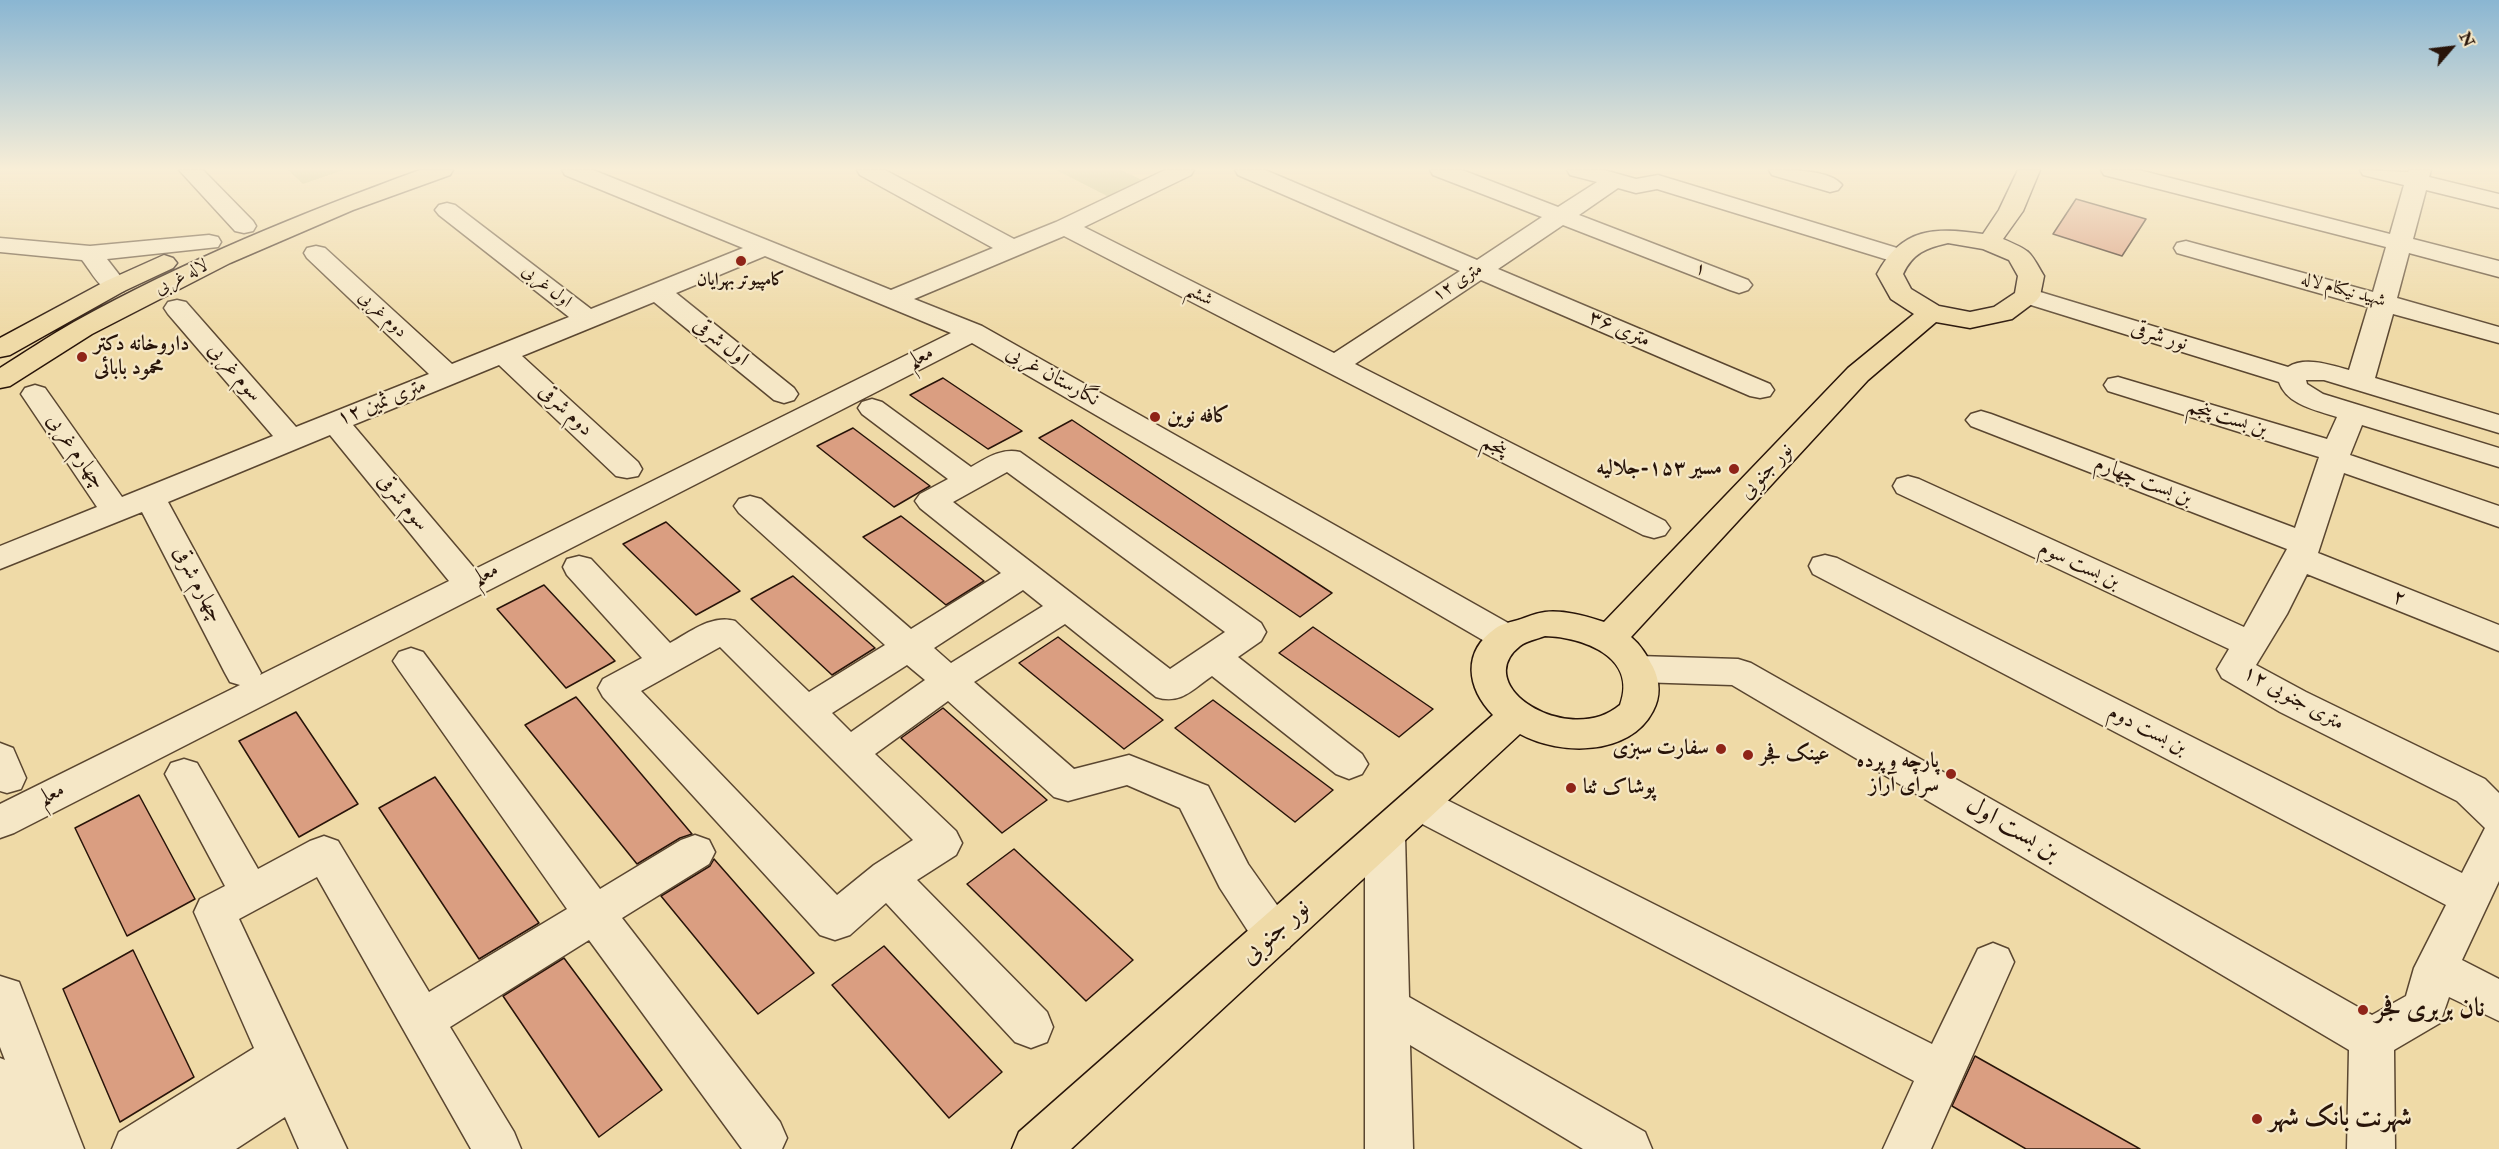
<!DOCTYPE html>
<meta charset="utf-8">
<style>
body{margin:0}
#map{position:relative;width:2499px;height:1149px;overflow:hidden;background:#efdaa7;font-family:"IM FELL Double Pica",serif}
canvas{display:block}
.north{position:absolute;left:2421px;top:18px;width:60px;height:60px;-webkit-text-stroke:4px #f5e7c6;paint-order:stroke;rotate:62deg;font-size:16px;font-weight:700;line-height:24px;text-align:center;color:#281409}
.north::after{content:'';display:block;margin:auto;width:21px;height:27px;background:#281409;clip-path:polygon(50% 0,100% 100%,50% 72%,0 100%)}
</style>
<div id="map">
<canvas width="2499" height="1149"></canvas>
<div class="north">N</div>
</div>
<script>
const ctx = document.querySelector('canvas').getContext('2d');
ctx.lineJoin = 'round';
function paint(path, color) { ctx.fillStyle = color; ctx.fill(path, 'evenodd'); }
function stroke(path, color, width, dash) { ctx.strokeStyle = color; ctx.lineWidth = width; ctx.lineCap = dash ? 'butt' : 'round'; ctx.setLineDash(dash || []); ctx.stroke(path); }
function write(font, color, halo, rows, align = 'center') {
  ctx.font = font + ' "IM FELL Double Pica",Amiri,serif'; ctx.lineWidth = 4.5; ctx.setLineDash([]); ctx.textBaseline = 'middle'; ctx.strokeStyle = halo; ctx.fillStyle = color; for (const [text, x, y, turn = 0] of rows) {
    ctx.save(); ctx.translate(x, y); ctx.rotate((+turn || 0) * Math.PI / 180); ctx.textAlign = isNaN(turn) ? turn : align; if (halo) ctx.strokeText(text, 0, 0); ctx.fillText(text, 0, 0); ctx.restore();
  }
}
paint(new Path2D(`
 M288,170H343L303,184Z
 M1056,170H1121L1142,180L1109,197Z`), '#c1bd82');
const building = new Path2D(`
 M2076,199L2146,219L2122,256L2053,234Z
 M943,378L1022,431L988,449L910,395Z
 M1072,420L1230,526L1332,593L1300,617L1039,438Z
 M853,428L930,486L894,507L817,446Z
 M901,516L984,581L946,605L863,537Z
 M666,522L740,591L696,615L623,544Z
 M793,576L875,648L832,675L751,599Z
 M544,585L615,661L566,688L497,609Z
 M1313,627L1433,709L1399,737L1279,653Z
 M1058,637L1163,720L1124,749L1019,663Z
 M576,697L692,834L680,838L637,864L525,725Z
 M1213,700L1333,790L1295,822L1175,728Z
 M943,708L1047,800L1002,833L901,738Z
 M296,712L358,804L299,837L239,741Z
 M435,777L539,923L479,959L379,808Z
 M139,795L195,899L127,936L75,828Z
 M1014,849L1133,960L1086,1001L967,884Z
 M714,859L814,973L758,1014L661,896L710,866Z
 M884,946L1002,1072L949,1118L832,985Z
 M133,950L194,1077L120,1122L63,989Z
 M564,958L662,1090L599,1137L503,996Z
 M1975,1056L2140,1149H2026L1952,1106Z`);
paint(building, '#da9e81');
stroke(building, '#281409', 1.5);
const minor = new Path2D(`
 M179,170H203L253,221L256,226L253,231L244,233L235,231Z
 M562,170H593L891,290L993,248L860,175L857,170H885L1014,239L1056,222L1165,170H1194L1191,175L1084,227L1334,353L1460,271L1238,175L1235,170H1265L1477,260L1542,217L1433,175L1430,170H1462L1558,207L1597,182L1570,175L1567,170H1604L1636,179L1658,175L1907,251L1910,256L1907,261L1898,263L1657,189L1636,193L1618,188L1579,215L1748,280L1752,285L1748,290L1739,293L1730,290L1563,225L1498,269L1770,384L1774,390L1770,396L1760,398L1750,396L1481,280L1355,364L1665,521L1670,528L1665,535L1654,538L1643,535L1064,236L914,299L982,326L1517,628L1522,637L1517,646L1505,649L1493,646L972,343L14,833L0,838V804L240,685L230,682L225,673L142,512L0,569V546L97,507L21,394L25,388L35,385L45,388L122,497L273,436L168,314L164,308L168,302L177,300L186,302L296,427L429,374L307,258L304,253L307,248L316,246L325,248L452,364L569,317L439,215L435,210L439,205L447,203L455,205L591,309L743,248L565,175ZM765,256L951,333L475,569L353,425L499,365L616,476L627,478L638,476L642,469L638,462L522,356L654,302L774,400L784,403L794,400L798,394L794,388L676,293ZM330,435L449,581L260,675L261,673L168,502Z
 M1769,170C1787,170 1830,169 1842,185L1838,190L1830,192L1772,175Z
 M2101,170H2139L2390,234L2404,185L2363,175L2360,170L2408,172L2409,170H2431L2429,177L2499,194V208L2426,190L2413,239L2499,261V277L2409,253L2397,298L2499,327V343L2393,314L2375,378L2499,415V433L2324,380H2306L2307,384L2323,394L2499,448V467L2362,425L2350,455L2499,506V527L2344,473L2318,553L2499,625V651L2307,574L2287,614L2256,665L2306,692L2485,779L2499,793V881L2462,960L2499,979V1021L2449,997L2440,1023L2394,1050L2395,1149H2347L2349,1050L1732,685L1638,682L1625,678L1620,669L1625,660L1638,656L1738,659L1751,663L2372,1015L2406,996L2414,968L2446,905L1813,574L1809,566L1813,558L1825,555L1837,558L2462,873L2485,828L2457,801L2280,712L2222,678L2217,669L2229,649L1897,493L1893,486L1897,479L1908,476L1919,479L2244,627L2287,549L1971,426L1966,420L1971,414L1981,411L1991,414L2295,528L2319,457L2108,391L2104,385L2108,379L2118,377L2327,439L2337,417C2316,410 2287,405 2279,382L2018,301L2014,296L2018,291L2027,288L2288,367C2305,356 2331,365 2349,370L2368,307L2177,253L2174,248L2177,243L2186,241L2373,292L2386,247L2104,175Z
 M209,235L218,237L221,242L218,247L107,259L128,286L124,291C102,297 94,275 82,260L0,252V238L90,246Z
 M872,399L882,402L971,467C987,458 1001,448 1020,452L1261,623L1266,632L1261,641L1238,657L1362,754L1368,764L1362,774L1349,779L1336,774L1212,676C1193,689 1181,705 1156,697L1065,624L974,682L1074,769L1129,755L1208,786L1248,864L1289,922L1295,935L1289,948L1274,953L1259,948L1220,888L1180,808L1127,785L1068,801L1054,797L948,701L875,754L956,831L962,843L956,855L917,880L1047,1012L1053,1027L1047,1042L1031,1048L1015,1042L886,903L850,935L835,940L820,935L603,697L598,688L603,679L642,658L567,575L563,567L567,559L579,556L591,559L670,643C690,632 712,614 735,621L809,692L885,645L739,513L734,506L739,499L750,496L761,499L911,629L1001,573L920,508L915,501L920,494L948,479L862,414L858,408L862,402ZM1007,472L1225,632L1170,669L953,502ZM1023,590L1043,606L951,663L934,648ZM720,647L913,840L874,865L837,895L641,691ZM907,665L925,680L851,732L832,713Z
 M411,648L423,652L600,889L681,840L695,835L709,840L715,852L709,864L622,918L780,1122L787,1138L782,1149H742L589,940L450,1027L514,1132L521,1149H471L317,877L239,919L347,1149H299L285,1117L236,1149H112L119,1132L254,1048L194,912L200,899L225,886L165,774L171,763L184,759L197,763L258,869L310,841L324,836L338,841L429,992L567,909L399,670L393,661L399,652Z
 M0,743L13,748L26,778L21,789L7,793L0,791Z
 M1419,788L1433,793L1932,1044L1978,949L1993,943L2008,949L2014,962L1931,1149H1883L1914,1081L1405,815L1400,804L1405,793Z
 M1385,819L1399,823L1405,835L1409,997L1645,1132L1652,1149H1583L1410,1045L1413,1149H1365V835L1371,823Z
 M0,976L19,982L84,1149H0V1058L5,1060L0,1047Z`);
const major = new Path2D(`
 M420,170H453L450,175L353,210L230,263L92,334L10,386L0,388V368C24,353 49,336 74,322C184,261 302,213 420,170Z
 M2018,170H2040L2023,211L2003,239C2031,251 2029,250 2044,276L2040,296L2036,301L2012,319L1970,328L1936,322L1868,380L1631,637C1641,645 1647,656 1653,667C1660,682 1661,696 1653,711C1630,756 1560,756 1520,734L1071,1149H1012L1019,1132L1493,715C1467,688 1461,652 1496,628C1502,624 1511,622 1518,620C1527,617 1536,613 1545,612C1565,610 1585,616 1604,622L1848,368L1914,314L1891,299L1877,274C1902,227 1935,227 1983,234L1999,210ZM1948,243L1983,249L2009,260L2018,276L2015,293L1994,307L1970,312L1939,306L1911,289L1903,274C1913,253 1926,248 1948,243ZM1545,636C1583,637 1638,657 1620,705C1569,748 1469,686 1520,646C1526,641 1537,639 1545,636Z
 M164,255L173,258L177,263L173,268L124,291L10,355L0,357V338L106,281Z`);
stroke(minor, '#5a4630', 3);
stroke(major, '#281409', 3);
paint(minor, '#f5e7c6');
paint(major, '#efdaa7');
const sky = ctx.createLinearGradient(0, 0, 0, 331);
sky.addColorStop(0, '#8ab6d2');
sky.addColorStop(0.51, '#f8eed7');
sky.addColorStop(1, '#f8eed700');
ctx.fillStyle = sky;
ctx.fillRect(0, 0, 2499, 331);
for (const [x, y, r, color] of [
 [741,261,6,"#8f2418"],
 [82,357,6,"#8f2418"],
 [1155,417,6,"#8f2418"],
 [1734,469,6,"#8f2418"],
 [1721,749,6,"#8f2418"],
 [1748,755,6,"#8f2418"],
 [1951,774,6,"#8f2418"],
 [1571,788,6,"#8f2418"],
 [2363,1010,6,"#8f2418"],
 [2257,1119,6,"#8f2418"]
]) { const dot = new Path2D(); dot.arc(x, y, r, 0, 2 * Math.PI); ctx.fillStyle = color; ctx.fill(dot); stroke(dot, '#f5e7c6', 2); }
write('18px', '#281409', '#f5e7c6', [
 ["۱",1700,270,21],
 ["لاله غربی",182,278,-27],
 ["۱۲ متری",1458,283,-33],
 ["اول غربی",546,287,38],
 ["شهید نیکنام لاله",2343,291,15],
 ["ششم",1199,296,27],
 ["دوم غربی",382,315,43]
]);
write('bold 18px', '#281409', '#f5e7c6', [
 ["کامپیوتر بهرایان",741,281]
]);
write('21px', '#281409', '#f5e7c6', [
 ["۳۶ متری",1619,330,23],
 ["نور شرقی",2159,337,17],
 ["اول شرقی",720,343,39],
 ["معلم",921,358,-27],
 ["سوم غربی",234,373,49],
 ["نگارستان غربی",1052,377,29],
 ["۱۲ متری ثمین",382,403,-22],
 ["دوم شرقی",565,411,43],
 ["بن بست پنجم",2227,419,17],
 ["پنجم",1494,447,27],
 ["چهارم غربی",75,452,55],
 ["نور جنوبی",1767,472,-47],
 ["بن بست چهارم",2143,482,21],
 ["سوم شرقی",402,503,50],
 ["بن بست سوم",2079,566,25],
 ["معلم",486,575,-27],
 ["چهارم شرقی",197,585,62],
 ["۲",2399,599,22],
 ["۱۲ متری جنوبی",2293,699,29],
 ["بن بست دوم",2147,731,27],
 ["معلم",52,795,-26]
]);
write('bold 21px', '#281409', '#f5e7c6', [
 ["داروخانه دکتر",94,345],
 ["محمود بابائی",94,369],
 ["کافه نوین",1167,417],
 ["مسیر ۱۵۳-جلالیه",1722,469,"right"],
 ["سفارت سبزی",1709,749,"right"],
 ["عینک فجر",1760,755],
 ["پارچه و پرده",1939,762,"right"],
 ["سرای آراز",1939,786,"right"],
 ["پوشاک ثنا",1583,788]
], 'left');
write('26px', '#281409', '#f5e7c6', [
 ["بن بست اول",2012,830,30],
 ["نور جنوبی",1276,933,-42]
]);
write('bold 26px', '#281409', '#f5e7c6', [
 ["نان بربری فجر",2375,1010],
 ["شهرنت بانک شهر",2269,1119]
], 'left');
</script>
